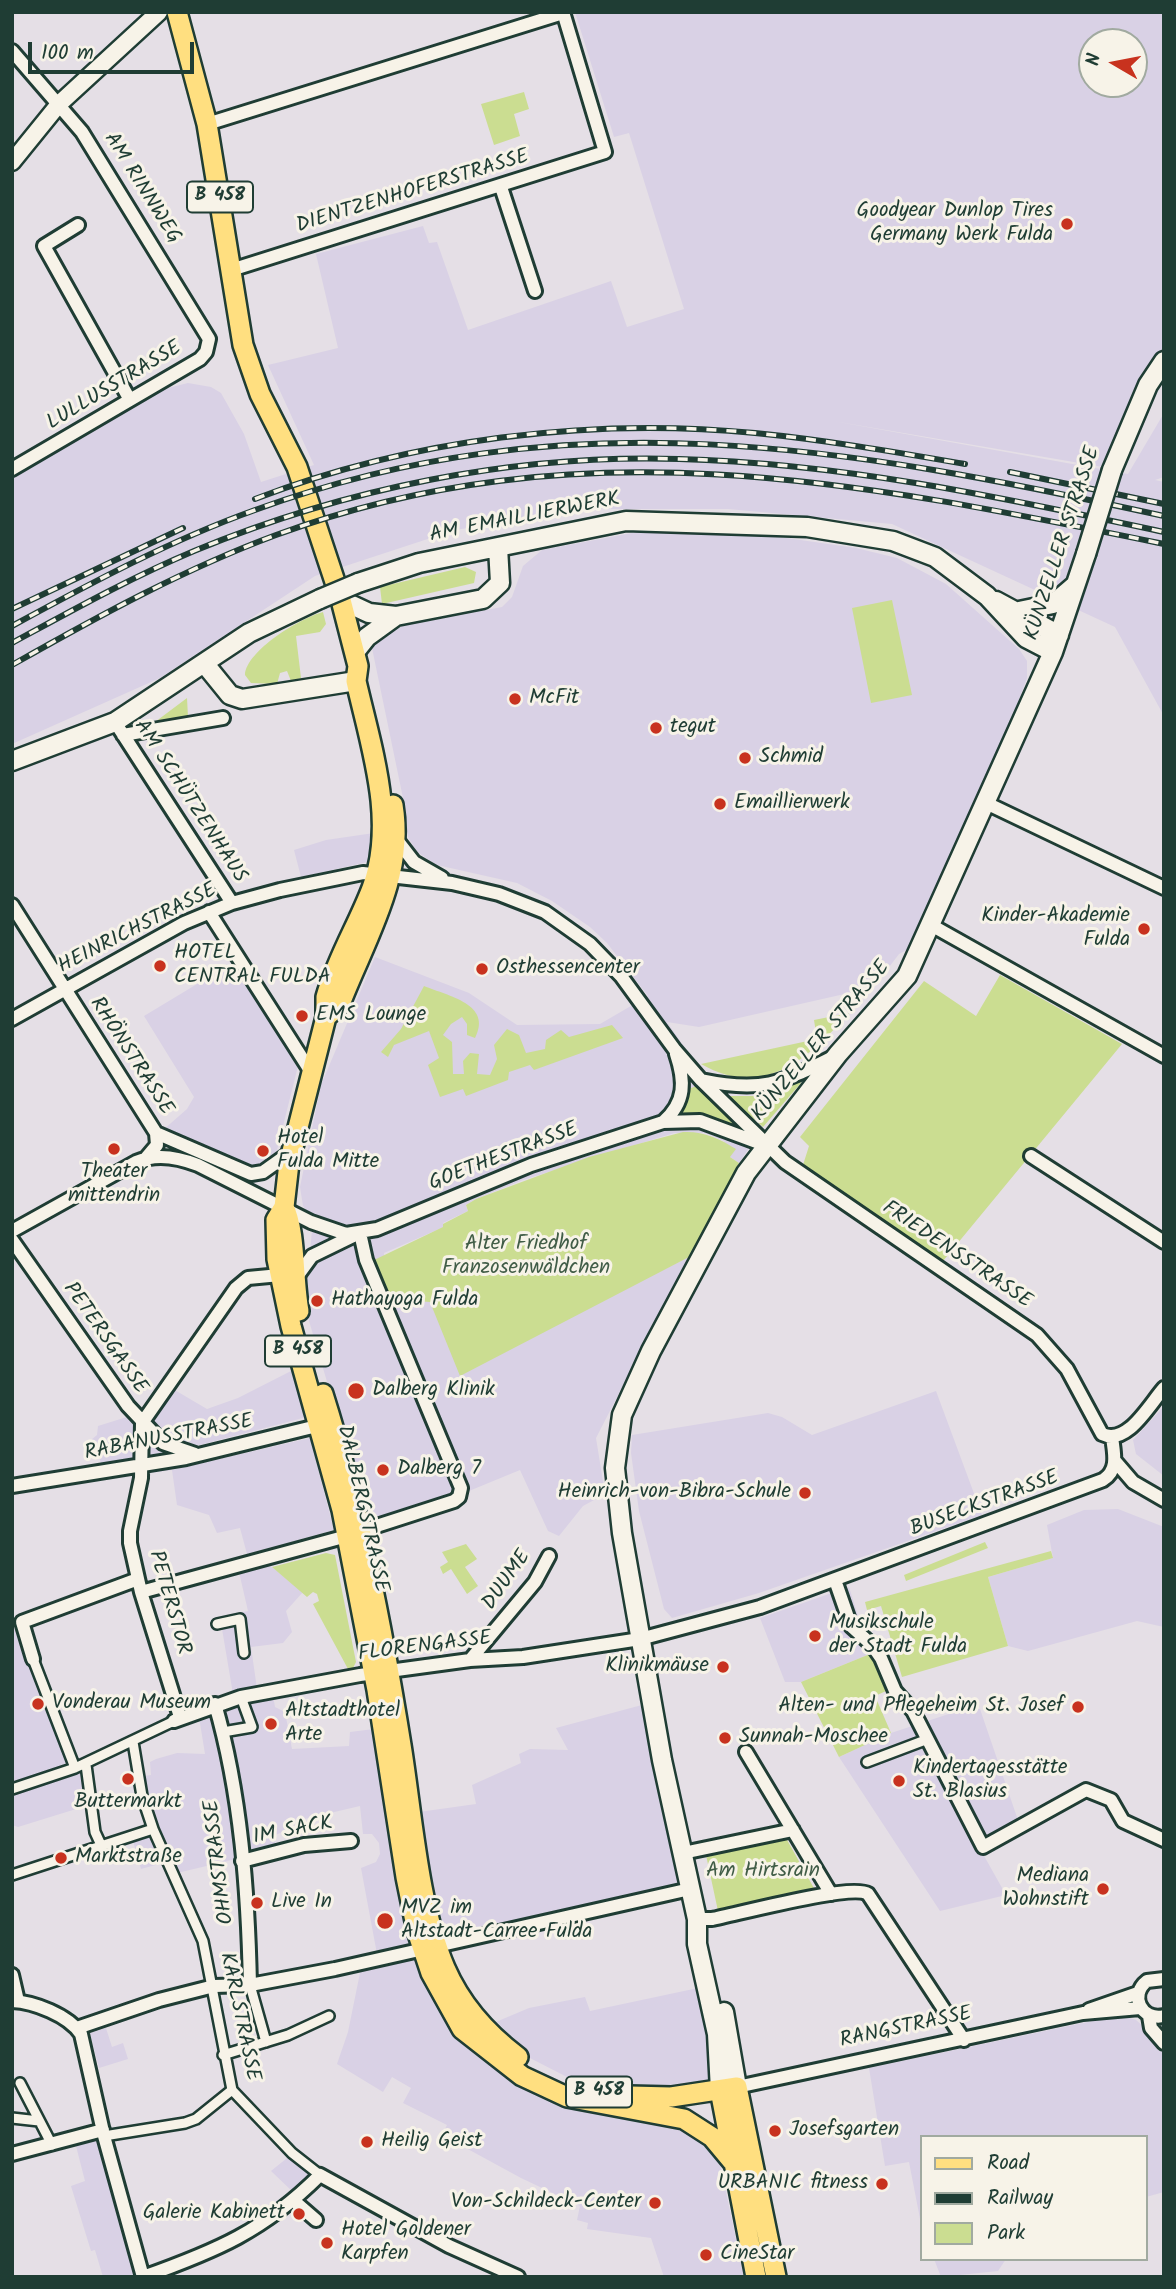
<!DOCTYPE html>
<meta charset="utf-8">
<style>
body{margin:0}
#map{position:relative;width:1176px;height:2289px;overflow:hidden;background:#e5dfe6;font-family:Kalam,sans-serif}
canvas{display:block}
.frame{position:absolute;inset:0;border:14px solid #1f3d34;pointer-events:none}
.legend{position:absolute;left:920px;top:2135px;width:228px;height:126px;box-sizing:border-box;background:#f7f3e8;border:2px solid #a1aaa0;margin:0;padding:9px 12px;list-style:none;font-size:21px;color:#1f3d34}
.legend li{display:flex;align-items:center;gap:14px;height:35px}
.legend b{width:35px;border:2px solid #a1aaa0}
.north{position:absolute;left:1078px;top:28px;width:70px;height:70px;box-sizing:border-box;background:#f7f3e8;border:2px solid #a1aaa0;border-radius:50%;rotate:280deg;font-size:19px;font-weight:700;line-height:28px;text-align:center;color:#1f3d34}
.north::after{content:'';display:block;margin:auto;width:24px;height:32px;background:#c8321e;clip-path:polygon(50% 0,100% 100%,50% 72%,0 100%)}
.scale{position:absolute;left:28px;top:42px;width:166px;height:32px;box-sizing:border-box;border:4px solid #1f3d34;border-top:0;padding-left:9px;font-size:21px;line-height:24px;white-space:nowrap;color:#1f3d34;-webkit-text-stroke:5px #f7f3e8;paint-order:stroke}
</style>
<div id="map">
<canvas width="1176" height="2289"></canvas>
<div class="frame"></div>
<ul class="legend">
<li><b style="height:9px;background:#ffdf80"></b>Road</li>
<li><b style="height:9px;background:#1f3d34"></b>Railway</li>
<li><b style="height:19px;background:#cbdd91"></b>Park</li>
</ul>
<div class="north">N</div>
<div class="scale">100 m</div>
</div>
<script>
const ctx = document.querySelector('canvas').getContext('2d');
ctx.lineJoin = 'round';
function paint(path, color) { ctx.fillStyle = color; ctx.fill(path, 'evenodd'); }
function stroke(path, color, width, dash) { ctx.strokeStyle = color; ctx.lineWidth = width; ctx.lineCap = dash ? 'butt' : 'round'; ctx.setLineDash(dash || []); ctx.stroke(path); }
function write(font, color, halo, rows, align = 'center') {
  ctx.font = font + ' Kalam,sans-serif'; ctx.lineWidth = 6; ctx.setLineDash([]); ctx.textBaseline = 'middle'; ctx.strokeStyle = halo; ctx.fillStyle = color; for (const [text, x, y, turn = 0] of rows) {
    ctx.save(); ctx.translate(x, y); ctx.rotate((+turn || 0) * Math.PI / 180); ctx.textAlign = isNaN(turn) ? turn : align; if (halo) ctx.strokeText(text, 0, 0); ctx.fillText(text, 0, 0); ctx.restore();
  }
}
paint(new Path2D(`
 M575,12H1164V361L1109,468L833,421L1128,474L1164,413V477L1155,480L1164,482V716L1115,627L892,524L728,509H589L455,530L315,576L160,678L12,744V476L160,390L188,383L211,387L221,393L244,434L261,482L314,465L268,365L338,348L316,254L423,226L429,243L437,242L468,330L611,281L627,327L684,309L629,133L614,137ZM1092,42H1134V84H1092Z
 M658,532L766,535L856,548L897,558L946,584L1019,649L1027,661V678L1006,735L912,947L899,954L877,983L862,990L699,1027L667,1022L701,1071L763,1127L739,1163L730,1157L724,1141L705,1133H674L523,1180L476,1199L466,1205L468,1211L443,1223L444,1227L384,1253L388,1299L589,1306L689,1257L596,1438L605,1494L583,1506L559,1536L548,1531L520,1470L469,1491L368,1520L304,1304L303,1279L309,1265L313,1218L303,1206L300,1187L321,1085L375,957L469,993L517,1025L600,1024L648,996L607,943L590,927L552,901L517,883L437,865L417,852L408,837L403,798L372,648L374,642L384,634L403,626L502,607L512,597L523,566L542,550L632,533Z
 M374,833L372,861L301,877L294,850L326,840Z
 M232,963L298,1066L274,1162L254,1169L163,1130L187,1109L194,1097L144,1016Z
 M293,1370L306,1413L303,1418L169,1453L172,1470L310,1438L334,1530L247,1554L240,1528L217,1533L209,1515L177,1505L172,1470L105,1479L96,1445L91,1440L97,1435L98,1426L162,1406L173,1389L207,1409L238,1398Z
 M936,1391L982,1515L759,1593L672,1618L664,1609L639,1511L631,1453L632,1435L768,1413L782,1417L812,1435Z
 M1164,1406V1476L1136,1454L1133,1440Z
 M1118,1509L1164,1527V1627L1137,1621L1028,1651L1008,1646L988,1577L1053,1558L1047,1525L1084,1510Z
 M262,1564L272,1567L303,1592L286,1611L292,1632L283,1643L251,1647L257,1689L273,1696L275,1707L285,1712L292,1749L349,1746L350,1732L374,1729L410,1946L420,1975L441,2013L463,2041L489,2064L527,2087L567,2105L600,2114L681,2126L710,2145L720,2164L744,2277H664L651,2238L587,2229L588,2223L577,2220L580,2206L521,2178L442,2135L447,2125L403,2103L411,2088L392,2077L383,2092L337,2064L348,2032L363,1958L377,1954L361,1868L376,1862L380,1854L379,1843L372,1834H363L360,1806L283,1824L285,1831L273,1836L278,1849L177,1873L170,1861L141,1869L133,1841L159,1833L144,1776L151,1775L150,1762L156,1759L177,1753L205,1754L199,1717L233,1694L220,1617L248,1611L239,1572Z
 M849,1587L870,1654L801,1682H785L760,1618Z
 M19,1627L70,1762L12,1785V1630Z
 M642,1705L682,1897L449,1952L431,1883L419,1812L476,1804L472,1785L521,1763L519,1754L530,1749L568,1750L556,1728Z
 M967,1708L980,1709L1021,1829L983,1854L1006,1895L940,1911L839,1757L891,1733Z
 M85,1771L89,1805L18,1827L12,1825V1793Z
 M698,1988L714,2074L708,2082L667,2093L619,2090L569,2078L526,2056L491,2024L529,2008L585,1997L590,2011Z
 M1121,2015L1136,2020L1164,2044V2192L1146,2197V2137H922V2229L909,2162L885,2166L869,2068Z
 M106,2028L112,2047L123,2043L128,2059L99,2068L90,2033Z
 M98,2135L139,2277H103L95,2250L91,2251L71,2186L85,2181L75,2142Z
 M297,2150L318,2167L294,2193L271,2171Z
 M934,2259H1006L998,2271L941,2277Z`), '#d9d1e5');
paint(new Path2D(`
 M524,92L529,109L514,114L520,136L494,145L481,104Z
 M465,567L476,572L474,583L382,604L380,587Z
 M892,600L912,695L871,703L852,608Z
 M323,612L326,624L320,632L296,636L301,678L291,681L287,671L280,673L277,684L251,683L245,675C246,651 300,618 323,612Z
 M187,698L188,717L155,722Z
 M1000,975L1122,1044L943,1261L803,1165L809,1146L800,1137L924,981L976,1016Z
 M424,986C448,996 493,1004 475,1038L467,1035V1024L462,1017L451,1024L443,1035L452,1042L453,1074H464L463,1061L470,1053L479,1054L477,1074L490,1075L497,1059L494,1045L507,1029L519,1035L526,1053L545,1049L546,1040L561,1030L569,1037L612,1025L623,1038L534,1070L530,1065L509,1072L508,1080L466,1096L463,1089L440,1097L428,1065L439,1058L429,1031L394,1045L388,1057L381,1052L401,1029Z
 M849,1013C808,1059 764,1100 701,1064L817,1039L814,1020Z
 M799,1080L801,1083L763,1127L728,1096H758Z
 M696,1086L738,1126L736,1128L700,1113H680L689,1089Z
 M683,1132C703,1131 719,1138 736,1149L730,1157L739,1163L689,1257L460,1376L430,1302L388,1299L372,1261L443,1227V1224L468,1211L466,1205L476,1199L589,1157Z
 M985,1542L988,1548L906,1581L904,1575Z
 M466,1544L477,1559L465,1567L478,1586L467,1594L451,1569L443,1574L440,1567L448,1562L442,1552Z
 M1051,1551L1053,1558L988,1577L1008,1646L902,1677L881,1606L867,1610L865,1602Z
 M326,1553L335,1555L356,1662L353,1668L348,1669L313,1604L319,1601L317,1594L313,1592L307,1597L272,1567Z
 M870,1654L886,1691L875,1696L891,1733L839,1757L801,1682Z
 M786,1838L815,1890L718,1911L706,1855Z`), '#cbdd91');
const pedestrian = new Path2D(`
 M217,1624L240,1619L244,1653
 M33,1659L75,1768L174,1721
 M223,1732L252,1727L241,1697
 M133,1742L142,1796L153,1829L203,1941L232,2090L292,2153L320,2175
 M867,1762L928,1739
 M86,1765L95,1832L101,1845
 M12,1789L75,1768
 M12,1875L153,1829
 M250,1985L266,2042
 M223,2055L288,2035L329,2016
 M20,2083L52,2145
 M12,2118L39,2121
 M104,2136L185,2123L196,2119L232,2090`);
const minor = new Path2D(`
 M12,51L82,132L209,339L206,352L200,359L12,469
 M207,124L563,13
 M501,187L535,291
 M78,225L44,246L130,400
 M231,270L605,152L563,12
 M115,722L232,903
 M123,735L223,718
 M984,802L1164,888
 M397,840L414,862L442,878
 M12,905L156,1133L157,1145L146,1158
 M209,912L311,1072
 M931,925L1164,1056
 M12,1019L184,923L232,903L280,890L363,873L452,883L499,894L545,912L590,944L621,976L675,1050L701,1080L785,1162L1037,1335L1067,1369L1102,1434C1127,1446 1149,1405 1164,1388
 M701,1080C763,1093 781,1083 835,1056
 M663,1122C686,1102 685,1081 676,1054
 M156,1133L251,1174L263,1172L291,1152
 M1031,1156L1164,1242
 M12,1231L136,1162C156,1153 178,1157 198,1165L311,1222L346,1234L377,1229L531,1165L663,1122L700,1121L762,1144
 M360,1233L366,1260L461,1488L459,1497L454,1501L361,1531
 M12,1240L128,1406L163,1443L195,1454
 M296,1278L312,1256L353,1236
 M1115,1461L1133,1482L1164,1500
 M12,1486L186,1458L325,1424
 M835,1580L851,1626L872,1645L881,1658L895,1691L913,1711L983,1847L1086,1790L1111,1800L1123,1821L1164,1840
 M141,1592L347,1536
 M33,1659L22,1622L138,1579
 M470,1660L535,1582L549,1556
 M215,1704C241,1794 248,1892 250,1985
 M180,1717L141,1592L130,1543V1531L141,1478L142,1423L236,1288L248,1278L280,1275
 M174,1721L241,1697L360,1675L470,1660L523,1657L640,1639L760,1607L1103,1480C1119,1470 1114,1453 1112,1437
 M746,1752L831,1894
 M683,1853L793,1830
 M242,1861L304,1845L351,1841
 M697,1919H712C738,1914 852,1883 868,1894L964,2040
 M12,1975L18,2001
 M1164,1979L1147,1981C1129,1995 1141,2021 1164,2016
 M12,2001C34,2002 68,2015 81,2034L104,2136L143,2277
 M1089,2010L1138,1993
 M1149,2016L1151,2028L1164,2043
 M77,2028L159,2000L214,1986L250,1985L335,1969L690,1889
 M737,2087L1083,2013L1140,2008
 M12,2154L103,2130
 M293,2200L316,2220
 M143,2277C216,2251 264,2231 320,2175L449,2246L518,2277`);
const tertiary = new Path2D(`
 M12,162L59,104L159,12`);
const secondary = new Path2D(`
 M1112,470L1148,385L1164,361
 M358,583L419,563L626,521L807,527L893,541L935,557L987,596L1026,638L1053,652
 M341,600L369,613L396,616L483,599L500,583L498,547
 M996,601L1059,635
 M1019,611L1053,604L1074,586
 M355,652L367,637L396,616
 M204,663L230,695L242,699L356,681
 M12,761L115,722L249,633L320,599
 M724,2012L737,2087
 M720,2090L717,2034L697,1944V1919L662,1760L622,1533L615,1468L622,1415L651,1351L746,1173L838,1054L907,976L1053,652L1086,554`);
const primary = new Path2D(`
 M177,12L207,124L243,345L260,394L297,467L341,600L358,666L356,681C371,747 397,822 372,888C358,925 337,958 326,997V1017L289,1163L284,1207L276,1220L277,1259L291,1326L342,1510L377,1690L406,1877L417,1931L431,1973L462,2029L522,2076L567,2097L684,2119L712,2137L732,2161
 M326,1017L340,1004C365,939 405,877 393,805
 M284,1207C296,1231 293,1281 299,1311
 M323,1394C359,1508 382,1626 401,1745C412,1813 418,1905 445,1968C461,2005 486,2033 518,2057
 M737,2087L776,2277
 M720,2090L756,2277
 M630,2096L671,2097L737,2087`);
stroke(pedestrian, '#1f3d34', 14);
stroke(minor, '#1f3d34', 18);
stroke(tertiary, '#1f3d34', 21);
stroke(secondary, '#1f3d34', 23);
stroke(primary, '#1f3d34', 24);
stroke(pedestrian, '#f7f3e8', 9);
stroke(minor, '#f7f3e8', 12);
stroke(tertiary, '#f7f3e8', 16);
stroke(secondary, '#f7f3e8', 18);
stroke(primary, '#ffdf80', 19);
const rail = new Path2D(`
 M1010,472L1164,504
 M255,499C411,439 589,417 755,433C826,440 895,452 965,464
 M12,609L183,528
 M12,626C91,583 171,540 255,510C568,396 850,447 1164,516
 M12,643C71,611 132,577 194,551C346,488 514,454 679,459C843,463 1004,498 1164,532
 M12,665C97,617 184,569 276,535C579,424 860,482 1164,544`);
stroke(rail, '#1f3d34', 6);
stroke(rail, '#f7f3e8', 3.5, [10]);
const secondaryBridge = new Path2D(`
 M1086,554L1112,470
 M320,599L358,583`);
stroke(secondaryBridge, '#1f3d34', 23, []);
stroke(secondaryBridge, '#f7f3e8', 18);
for (const [x, y, r, color] of [
 [1067,224,7,"#c8321e"],
 [515,699,7,"#c8321e"],
 [656,728,7,"#c8321e"],
 [745,758,7,"#c8321e"],
 [720,804,7,"#c8321e"],
 [1144,929,7,"#c8321e"],
 [160,966,7,"#c8321e"],
 [482,969,7,"#c8321e"],
 [302,1016,7,"#c8321e"],
 [114,1149,7,"#c8321e"],
 [263,1151,7,"#c8321e"],
 [317,1301,7,"#c8321e"],
 [356,1391,9,"#c8321e"],
 [383,1470,7,"#c8321e"],
 [805,1493,7,"#c8321e"],
 [815,1636,7,"#c8321e"],
 [723,1667,7,"#c8321e"],
 [38,1704,7,"#c8321e"],
 [1078,1707,7,"#c8321e"],
 [271,1724,7,"#c8321e"],
 [725,1738,7,"#c8321e"],
 [128,1779,7,"#c8321e"],
 [899,1781,7,"#c8321e"],
 [61,1858,7,"#c8321e"],
 [1103,1889,7,"#c8321e"],
 [257,1903,7,"#c8321e"],
 [385,1921,9,"#c8321e"],
 [775,2131,7,"#c8321e"],
 [367,2142,7,"#c8321e"],
 [882,2184,7,"#c8321e"],
 [655,2203,7,"#c8321e"],
 [299,2214,7,"#c8321e"],
 [327,2243,7,"#c8321e"],
 [706,2255,7,"#c8321e"]
]) { const dot = new Path2D(); dot.arc(x, y, r, 0, 2 * Math.PI); ctx.fillStyle = color; ctx.fill(dot); stroke(dot, '#f7f3e8', 2.5); }
for (const [x, y, w] of [
 [220,197,66],
 [298,1351,66],
 [599,2092,66]
]) { const box = new Path2D(); box.roundRect(x - w / 2, y - 15.5, w, 31, 5); ctx.fillStyle = '#f7f3e8'; ctx.fill(box); stroke(box, '#1f3d34', 2); }
write('bold 19px', '#1f3d34', null, [
 ["B 458",220,197],
 ["B 458",298,1351],
 ["B 458",599,2092]
]);
write('21px', '#1f3d34', '#f7f3e8', [
 ["AM RINNWEG",141,189,58],
 ["DIENTZENHOFERSTRASSE",413,193,-17],
 ["LULLUSSTRASSE",115,387,-31],
 ["AM EMAILLIERWERK",525,519,-11],
 ["KÜNZELLER STRASSE",1064,544,-72],
 ["AM SCHÜTZENHAUS",189,802,57],
 ["HEINRICHSTRASSE",138,930,-27],
 ["KÜNZELLER STRASSE",822,1042,-50],
 ["RHÖNSTRASSE",130,1057,57],
 ["GOETHESTRASSE",504,1158,-21],
 ["FRIEDENSSTRASSE",956,1256,34],
 ["PETERSGASSE",104,1339,55],
 ["RABANUSSTRASSE",169,1439,-11],
 ["BUSECKSTRASSE",985,1505,-20],
 ["DALBERGSTRASSE",361,1509,77],
 ["DUUME",508,1581,-55],
 ["PETERSTOR",168,1603,74],
 ["FLORENGASSE",425,1648,-7],
 ["IM SACK",293,1832,-11],
 ["OHMSTRASSE",221,1862,-97],
 ["KARLSTRASSE",238,2017,78],
 ["RANGSTRASSE",906,2029,-12]
]);
write('21px', '#1f3d34', '#f7f3e8', [
 ["Goodyear Dunlop Tires",1053,212,"right"],
 ["Germany Werk Fulda",1053,236,"right"],
 ["McFit",529,699],
 ["tegut",670,728],
 ["Schmid",759,758],
 ["Emaillierwerk",734,804],
 ["Kinder-Akademie",1130,917,"right"],
 ["Fulda",1130,941,"right"],
 ["HOTEL",174,954],
 ["CENTRAL FULDA",174,978],
 ["Osthessencenter",496,969],
 ["EMS Lounge",316,1016],
 ["Hotel",277,1139],
 ["Fulda Mitte",277,1163],
 ["Theater",114,1173,"center"],
 ["mittendrin",114,1197,"center"],
 ["Hathayoga Fulda",331,1301],
 ["Dalberg Klinik",372,1391],
 ["Dalberg 7",397,1470],
 ["Heinrich-von-Bibra-Schule",791,1493,"right"],
 ["Musikschule",829,1624],
 ["der Stadt Fulda",829,1648],
 ["Klinikmäuse",709,1667,"right"],
 ["Vonderau Museum",52,1704],
 ["Alten- und Pflegeheim St. Josef",1064,1707,"right"],
 ["Altstadthotel",285,1712],
 ["Arte",285,1736],
 ["Sunnah-Moschee",739,1738],
 ["Kindertagesstätte",913,1769],
 ["St. Blasius",913,1793],
 ["Buttermarkt",128,1803,"center"],
 ["Marktstraße",75,1858],
 ["Mediana",1089,1877,"right"],
 ["Wohnstift",1089,1901,"right"],
 ["Live In",271,1903],
 ["MVZ im",401,1909],
 ["Altstadt-Carree Fulda",401,1933],
 ["Josefsgarten",789,2131],
 ["Heilig Geist",381,2142],
 ["URBANIC fitness",868,2184,"right"],
 ["Von-Schildeck-Center",641,2203,"right"],
 ["Galerie Kabinett",285,2214,"right"],
 ["Hotel Goldener",341,2231],
 ["Karpfen",341,2255],
 ["CineStar",720,2255]
], 'left');
write('21px', '#415d47', '#f7f3e8', [
 ["Alter Friedhof",526,1245],
 ["Franzosenwäldchen",526,1269],
 ["Am Hirtsrain",763,1872]
]);
</script>
